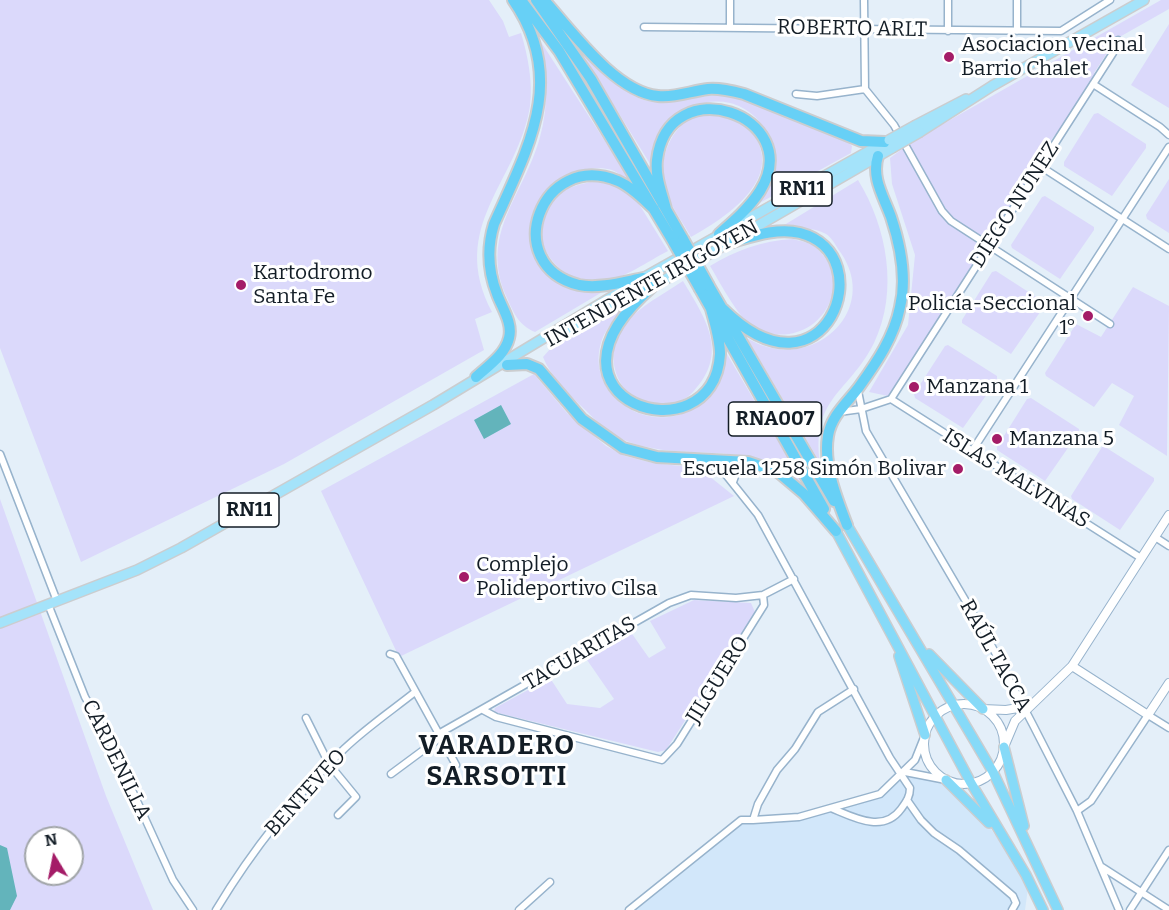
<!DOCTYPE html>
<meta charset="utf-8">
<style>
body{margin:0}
#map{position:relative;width:1169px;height:910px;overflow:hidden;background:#e4eff9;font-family:Bitter,serif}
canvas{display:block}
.north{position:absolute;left:24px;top:826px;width:60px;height:60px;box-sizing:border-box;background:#fff;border:2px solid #a1a5a8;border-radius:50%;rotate:350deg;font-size:16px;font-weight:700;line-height:24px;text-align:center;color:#131d26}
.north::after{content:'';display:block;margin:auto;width:21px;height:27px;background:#a41c67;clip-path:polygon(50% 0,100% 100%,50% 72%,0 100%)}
</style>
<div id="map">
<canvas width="1169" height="910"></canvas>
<div class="north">N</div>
</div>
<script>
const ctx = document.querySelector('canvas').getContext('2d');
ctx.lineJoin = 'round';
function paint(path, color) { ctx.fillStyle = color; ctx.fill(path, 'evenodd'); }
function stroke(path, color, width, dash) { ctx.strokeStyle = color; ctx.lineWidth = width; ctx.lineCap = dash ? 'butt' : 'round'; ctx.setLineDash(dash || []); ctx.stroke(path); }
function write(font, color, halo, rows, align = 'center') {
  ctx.font = font + ' Bitter,serif'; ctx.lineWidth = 6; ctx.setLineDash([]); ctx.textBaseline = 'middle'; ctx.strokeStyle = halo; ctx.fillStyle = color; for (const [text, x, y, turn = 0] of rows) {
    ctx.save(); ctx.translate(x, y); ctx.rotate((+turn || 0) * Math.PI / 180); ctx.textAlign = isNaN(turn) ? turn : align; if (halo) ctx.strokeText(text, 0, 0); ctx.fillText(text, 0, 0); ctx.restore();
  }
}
paint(new Path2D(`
 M902,775L946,780L971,802L1029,881L1025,910H629L741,820H774L880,794Z`), '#d2e7fa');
paint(new Path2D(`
 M0,0H489L503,21L509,37L521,33C528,56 533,82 530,106C518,182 447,226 492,312L475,319L484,350L284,464L81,562L0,348Z
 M1161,0H1169V9L1116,39L1094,73H1100L1076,116L1054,136L1044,151L1046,153L888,396L869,392L908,325L915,255L892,184L890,158L913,141Z
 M1169,24V108L1131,85Z
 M572,38C595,60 624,104 660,102C685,101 708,93 733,96L845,139L852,146L851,153L754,206C759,199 766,191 770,183C785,152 763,111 730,103C690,94 652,128 652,167Z
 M541,42L632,183C626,179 619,173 612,170C603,167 590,168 580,171C537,181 514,231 542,268C548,275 555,283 563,286C578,292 594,289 609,288L535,332C519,325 514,314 507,298C478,234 524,196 540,137C549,105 547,74 541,42Z
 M715,113C732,116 744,119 754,135C784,180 725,218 691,237C682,221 669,204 664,187C658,161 670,126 696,116C701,114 709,114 715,113Z
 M1098,113L1146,144V148L1112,196L1064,166V162L1094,114Z
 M1169,179V233L1147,219L1146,215Z
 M858,180C887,227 899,291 874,343C849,393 811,397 820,463L747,338C810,377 885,310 838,249C835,244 831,237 826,234C814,227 795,228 781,227Z
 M595,181L619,186L639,204L668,251C648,261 624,279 601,282C557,286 521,235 554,199C564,187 581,184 595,181Z
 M1045,196L1094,227V230L1060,279L1012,248L1011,245L1042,197Z
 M793,239C799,241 810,242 815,247C856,281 823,341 773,334C769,333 762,333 759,332C740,322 721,284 710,266C737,250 761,241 793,239Z
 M996,271L1044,302L1045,305L1011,354L962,323V320L992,272Z
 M683,281C707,321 729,353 693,392C684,402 664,408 651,405C614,397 603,352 624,325C639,306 664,294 683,281Z
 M1133,287L1169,306L1167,456L1119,425L1134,396L1112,383L1094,407L1046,376L1045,373L1076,324L1101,337Z
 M621,310C615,319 607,328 603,337C580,395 652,440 699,405C703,401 710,398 713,393C721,382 724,367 727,354L808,492C798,483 785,468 772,463C723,444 661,462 614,435C601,427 591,415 580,405C566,391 550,375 543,357L551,348Z
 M948,345L997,376V380L963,428L915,398L914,394L945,346Z
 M534,374L567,413L606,446L625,456L653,463L699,468L734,496L399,657L321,491Z
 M1031,398L1079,429V432L1045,481L997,450V447L1027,399Z
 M1102,447H1105L1154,478V481L1120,530L1072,499L1071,496Z
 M0,499L106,796L153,910H0ZM36,838H72V874H36Z
 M694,600L751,603L755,612L666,750L658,752L494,712L495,708L550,678L567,704L600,708L614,699L585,657L630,631L649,658L666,648L650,621Z`), '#dbd9fb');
paint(new Path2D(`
 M501,405L511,424L484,439L474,420Z
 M0,845L7,848L17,896L10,910H0Z`), '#63b4bb');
const minor = new Path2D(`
 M644,27L1061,31L1110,0
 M730,28V0
 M948,31V0
 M1017,31V0
 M1093,84L1160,127L1169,135
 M865,89L894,125L942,211L951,221L1110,324
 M796,94L817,96L865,89L864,0
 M1040,166L1169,249
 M858,391L866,431L988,639L1033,725L1077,811L1119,910
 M891,399L1113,53L1118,40
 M891,399L1141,558
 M839,412L861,409L891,399
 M972,451L1169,147
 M0,454L57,601
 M707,462L726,475L758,515L890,758L910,788C910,797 906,802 901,809C883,834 853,817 831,808
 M733,482L737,471L746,463
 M1155,537L1169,546
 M48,604L85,697L107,735L173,880L193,910
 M390,654L396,656L456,765
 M483,710L496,717L662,760L677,744L764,605L763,595
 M306,718L329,764L356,797L338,815
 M440,733L669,603L691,595L736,598L763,595L794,579
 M905,772L946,780
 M391,774L441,737
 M907,800L921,820L934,833L959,850L1013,896L1016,903L1012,910
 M1077,811L1091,801L1148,715L1169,728
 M753,820L799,817L880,794L915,760L925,735
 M1102,867L1169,910
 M216,910C251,852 295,796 344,749C366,728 391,711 415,692
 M519,910L550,882
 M629,910L741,820H753L758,804L777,770L795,749L818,712L854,689
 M1130,910L1169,850`);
const tertiary = new Path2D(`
 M1072,666L1148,715L1169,683
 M924 744a40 40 0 1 1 80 0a40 40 0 1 1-80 0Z
 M983,709L1006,710L1030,706
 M1004,747L1015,721L1072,666L1169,515`);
const primary = new Path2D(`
 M916,125L966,99
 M920,132L992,86L1144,0
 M555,339L652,287L892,148
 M0,623L137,570L181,548L433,405L643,278L887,141`);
const trunk = new Path2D(`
 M847,525L993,772L1058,910
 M836,531L971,783L1026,875L1043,910
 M929,654L983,709
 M899,656L925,735
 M1004,747L1024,826
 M946,780L989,823`);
const motorway = new Path2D(`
 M521,0L559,51L674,243
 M536,0L591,79L683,239
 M544,0C572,31 615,92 658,96C675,98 691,91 708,89C720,88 732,91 744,94L861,141L885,142
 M666,209C662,193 655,177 657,160C668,68 807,115 760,191C749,208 734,221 719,234
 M643,278C623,282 599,289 579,285C499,265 541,149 618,181C632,187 643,199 654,209
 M709,286L834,501
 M652,287C520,401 714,461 720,354C720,339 715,324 711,309
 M700,289L824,509
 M723,309C825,410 883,254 800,233C777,227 750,237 728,243
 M507,365L527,364L539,369L582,419L623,448L657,457L748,462L778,472L804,494L836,531
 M476,377C488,366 505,355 509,338C513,323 502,308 497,294C488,271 487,247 494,224C528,148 568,79 513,0
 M847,525C837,499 823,465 828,436C831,416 847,403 859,387C877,362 894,337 900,307C907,278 900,244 891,217C884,197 871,178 878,156`);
stroke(minor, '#97b3cc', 9);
stroke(tertiary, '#97b3cc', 10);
stroke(primary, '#cbcdcf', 12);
stroke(trunk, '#cbcdcf', 12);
stroke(motorway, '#cbcdcf', 14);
stroke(minor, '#fff', 6);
stroke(tertiary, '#fff', 8);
stroke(primary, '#a4e3fa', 9);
stroke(trunk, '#86daf8', 9);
stroke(motorway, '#67d0f6', 10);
const primaryBridge = new Path2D(`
 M889,140L916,125
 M892,148L920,132`);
const motorwayBridge = new Path2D(`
 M683,239L709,286
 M674,243L700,289`);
stroke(primaryBridge, '#cbcdcf', 12, []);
stroke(motorwayBridge, '#cbcdcf', 14, []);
stroke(primaryBridge, '#a4e3fa', 9);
stroke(motorwayBridge, '#67d0f6', 10);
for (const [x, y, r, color] of [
 [949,57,6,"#a41c67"],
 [241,285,6,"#a41c67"],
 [1088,316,6,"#a41c67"],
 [914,387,6,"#a41c67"],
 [997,439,6,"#a41c67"],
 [958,469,6,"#a41c67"],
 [464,577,6,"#a41c67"]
]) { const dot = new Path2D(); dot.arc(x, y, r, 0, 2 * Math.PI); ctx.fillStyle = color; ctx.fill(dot); stroke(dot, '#fff', 2); }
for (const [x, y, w] of [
 [802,189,60],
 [775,419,93],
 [249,510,60]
]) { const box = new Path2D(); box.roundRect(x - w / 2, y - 17, w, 34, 4.5); ctx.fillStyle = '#fff'; ctx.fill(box); stroke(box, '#131d26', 1.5); }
write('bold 20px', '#131d26', null, [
 ["RN11",802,189],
 ["RNA007",775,419],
 ["RN11",249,510]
]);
write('21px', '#131d26', '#fff', [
 ["ROBERTO ARLT",852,29,1],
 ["DIEGO NUNEZ",1015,205,-57],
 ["INTENDENTE IRIGOYEN",652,284,-29],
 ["ISLAS MALVINAS",1016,479,32],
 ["TACUARITAS",580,654,-30],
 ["RAÚL TACCA",995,656,61],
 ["JILGUERO",718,680,-58],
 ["CARDENILLA",116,760,64],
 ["BENTEVEO",306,793,-48]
]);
write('21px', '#131d26', '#fff', [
 ["Asociacion Vecinal",961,45],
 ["Barrio Chalet",961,69],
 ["Kartodromo",253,273],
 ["Santa Fe",253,297],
 ["Policía-Seccional",1076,304,"right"],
 ["1°",1076,328,"right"],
 ["Manzana 1",926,387],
 ["Manzana 5",1009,439],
 ["Escuela 1258 Simón Bolivar",946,469,"right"],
 ["Complejo",476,565],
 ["Polideportivo Cilsa",476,589]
], 'left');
ctx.letterSpacing = '1.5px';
write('bold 27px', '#131d26', '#fff', [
 ["VARADERO",497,746],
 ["SARSOTTI",497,777]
]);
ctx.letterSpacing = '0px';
</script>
